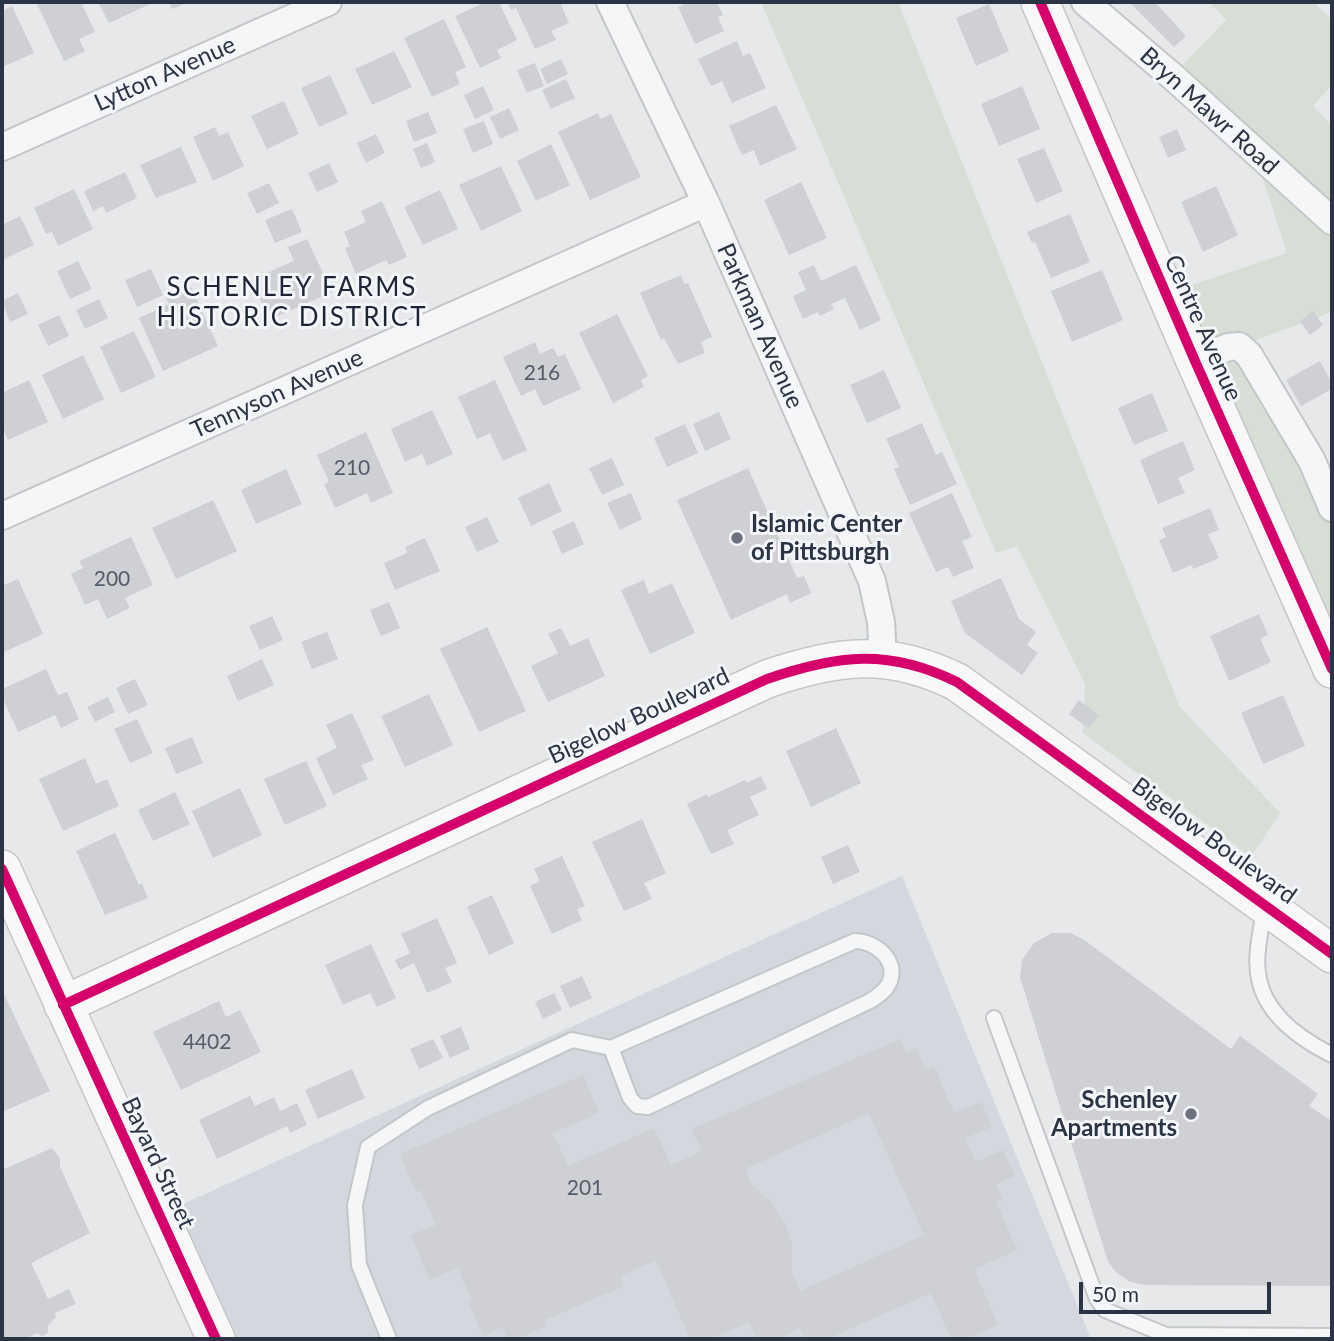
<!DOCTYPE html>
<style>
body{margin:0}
#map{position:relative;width:1334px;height:1341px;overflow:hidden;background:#e6e8ea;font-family:Lato,sans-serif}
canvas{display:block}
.frame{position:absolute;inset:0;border:4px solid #2b3445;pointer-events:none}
.scale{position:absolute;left:1079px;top:1282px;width:192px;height:32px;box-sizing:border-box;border:4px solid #2b3445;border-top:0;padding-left:9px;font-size:21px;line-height:24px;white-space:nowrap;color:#2b3445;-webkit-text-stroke:5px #f4f6f9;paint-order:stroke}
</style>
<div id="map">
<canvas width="1334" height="1341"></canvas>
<div class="frame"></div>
<div class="scale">50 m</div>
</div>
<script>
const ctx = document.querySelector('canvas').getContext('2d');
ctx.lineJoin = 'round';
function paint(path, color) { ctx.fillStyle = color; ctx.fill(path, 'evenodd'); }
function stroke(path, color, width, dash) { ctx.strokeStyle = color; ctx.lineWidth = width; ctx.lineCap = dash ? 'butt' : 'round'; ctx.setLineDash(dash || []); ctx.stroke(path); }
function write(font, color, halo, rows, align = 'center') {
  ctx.font = font + ' Lato,sans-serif'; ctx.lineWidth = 6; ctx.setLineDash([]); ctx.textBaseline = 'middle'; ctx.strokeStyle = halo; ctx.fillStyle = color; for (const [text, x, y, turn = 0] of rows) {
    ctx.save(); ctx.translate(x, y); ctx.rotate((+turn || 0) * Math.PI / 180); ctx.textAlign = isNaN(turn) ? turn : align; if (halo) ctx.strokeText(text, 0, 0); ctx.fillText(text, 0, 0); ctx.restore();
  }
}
paint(new Path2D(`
 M902,876L1091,1339H216L159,1215Z`), '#d4d7dd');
paint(new Path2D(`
 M761,2H898L1180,707L1280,813L1251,857L1083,733L1085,684L1017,546L996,553Z
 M1209,2H1313L1332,20V85L1313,106L1332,126V312L1240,346L1332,508V669L1165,294L1287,253L1254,151L1172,76L1226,20Z`), '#d6ded6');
paint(new Path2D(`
 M36,2H81L95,32L79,39L85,51L64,61Z
 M98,2H149L150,4L109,23Z
 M169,2H189L172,9Z
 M486,2H499L517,40L497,50L501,58L480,68L455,16Z
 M507,2H560L569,23L551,31L556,40L535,49L516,8L511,10Z
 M689,2H717L723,15L718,17L724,31L695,44L678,7Z
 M1129,2H1155L1186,36L1174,47Z
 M989,4L1009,51L976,66L956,18Z
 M12,6L34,53L2,67V11Z
 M444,19L466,67L455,72L460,84L432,97L404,38Z
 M737,41L743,56L750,53L766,88L732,103L722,81L711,86L698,59Z
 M394,51L412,87L372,105L355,69Z
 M561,59L568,74L547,84L540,69Z
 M535,63L544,86L527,93L517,70Z
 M330,75L348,114L319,127L301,88Z
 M566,79L575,98L551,109L542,90Z
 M483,86L494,110L475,119L464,95Z
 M1022,86L1040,129L999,146L981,104Z
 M284,101L299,134L267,149L251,116Z
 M776,105L797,149L760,166L754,150L742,155L729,126Z
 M509,108L519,130L500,139L490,117Z
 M428,112L437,133L414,142L406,121Z
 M598,113L600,119L611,114L641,177L590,200L558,132Z
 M484,121L493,144L473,153L463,129Z
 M215,127L219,136L228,132L244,166L213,181L193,137Z
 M1177,129L1186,150L1168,158L1159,137Z
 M376,134L385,153L366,163L357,143Z
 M427,143L435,162L421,168L413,149Z
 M551,144L570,185L536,201L517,161Z
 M181,147L197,182L156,198L140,165Z
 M1044,148L1063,191L1036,203L1017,159Z
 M329,163L338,182L317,192L308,173Z
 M501,166L522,211L481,231L459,185Z
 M125,172L137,198L106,213L103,206L93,211L84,191Z
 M801,182L827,238L789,255L764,200Z
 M269,183L279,203L257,214L247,193Z
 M1216,186L1238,235L1203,252L1181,202Z
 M74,189L93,229L58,246L52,232L46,234L34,208Z
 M440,190L458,229L423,245L404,207Z
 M382,201L407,257L389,265L386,260L356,274L345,248L350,246L344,232L366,222L361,211Z
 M292,209L302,232L275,243L265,220Z
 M1070,214L1090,262L1051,278L1035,242L1032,243L1027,232Z
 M20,216L34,245L2,260V225Z
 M307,239L332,292L269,320L251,280L294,261L288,247Z
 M78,261L92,289L70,299L57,271Z
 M814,265L821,281L856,265L881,320L860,330L845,298L831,304L834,309L820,316L818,312L803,319L793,296L806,290L798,272Z
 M151,269L163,295L137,307L125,280Z
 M1102,270L1123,320L1072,342L1051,291Z
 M681,275L684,284L688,283L712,337L701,342L705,353L678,364L664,338L661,340L640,293Z
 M191,287L218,346L163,371L139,318L169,304L166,298Z
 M18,293L28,314L10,322L2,301Z
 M99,299L108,318L85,329L76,310Z
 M1313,311L1323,325L1310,335L1300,321Z
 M617,314L648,376L641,380L644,387L613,403L579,333Z
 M59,315L69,336L48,346L38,325Z
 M134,331L156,377L121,393L100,347Z
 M535,342L540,354L553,348L558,357L565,354L581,389L543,406L535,389L521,396L503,357Z
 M83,355L104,399L63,419L42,375Z
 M1320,361L1332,383V389L1301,406L1286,380Z
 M884,370L901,408L867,423L850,385Z
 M29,380L48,422L8,440L2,426V393Z
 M495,380L527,450L503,461L490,433L477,439L458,397Z
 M1152,393L1168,431L1134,445L1118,408Z
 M432,410L453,454L427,466L422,454L405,462L391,429Z
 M719,412L731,439L705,451L693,424Z
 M922,423L936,455L942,452L957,484L910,505L894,469L899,467L886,439Z
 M685,424L698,453L667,467L654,438Z
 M366,432L393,493L371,503L367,493L335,508L324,484L329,482L317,455Z
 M1183,441L1195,470L1178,478L1185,493L1158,504L1140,460Z
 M612,458L624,485L602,495L589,468Z
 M748,468L797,578L804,576L811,593L790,603L787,594L731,620L677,500Z
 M286,469L302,504L256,524L241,490Z
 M549,483L562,511L531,526L518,498Z
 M631,493L642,519L620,530L607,503Z
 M952,493L972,537L962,541L974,568L953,577L948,567L936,572L909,513Z
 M213,500L237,551L176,579L152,528Z
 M1210,508L1219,530L1208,534L1219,558L1193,569L1191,565L1173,573L1159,540L1166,537L1162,528Z
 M487,517L499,542L477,552L465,527Z
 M574,521L584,544L562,554L552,531Z
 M131,537L153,585L125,598L130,608L107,619L98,599L85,605L71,574L83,568L79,561Z
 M425,538L440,571L395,590L384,563L407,553L405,547Z
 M1001,578L1019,619L1036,632L1027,645L1038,653L1022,675L965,633L951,601Z
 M18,579L43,634L2,653V586Z
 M644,580L649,594L672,583L695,633L650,654L621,590Z
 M389,602L400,628L381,636L370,610Z
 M1259,614L1268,635L1260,639L1271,662L1229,681L1210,636Z
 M272,616L283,640L260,650L249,626Z
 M487,627L526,711L479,732L440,649Z
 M561,628L570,646L588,638L605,676L548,702L531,666L558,653L548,634Z
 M327,632L338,659L312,669L301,642Z
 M262,659L274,685L238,701L227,676Z
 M46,669L58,695L67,692L79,719L61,728L55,715L18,732L2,697V689Z
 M135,679L148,705L128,714L116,688Z
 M429,694L453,745L405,767L381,716Z
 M1283,695L1305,746L1263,764L1241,713Z
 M108,697L115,712L95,722L87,707Z
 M1079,700L1099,715L1088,728L1069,714Z
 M352,713L374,760L361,765L368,779L333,795L316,758L337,748L326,725Z
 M137,719L153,753L130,763L114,729Z
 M836,728L861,783L811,807L786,751Z
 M192,737L203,763L176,774L165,748Z
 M85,758L96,784L107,779L119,806L63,831L39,779Z
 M306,761L327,806L285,825L264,779Z
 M761,776L767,789L750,797L759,815L727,830L734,844L711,854L687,804L707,794L708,797L745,780L747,783Z
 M240,788L262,835L213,858L192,811Z
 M175,792L190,824L153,841L138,810Z
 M642,819L666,873L644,883L652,899L624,911L592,842Z
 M115,833L139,885L142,883L148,898L105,915L76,851Z
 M848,845L860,872L833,884L821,857Z
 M562,856L585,906L577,909L582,920L552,934L530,886L540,881L534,869Z
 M492,895L514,943L489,955L467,907Z
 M437,918L457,963L445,968L452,982L427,993L414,963L400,970L395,960L410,953L401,934Z
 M1052,933H1070L1083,939L1231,1049L1240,1036L1318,1094L1309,1106L1332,1121V1286L1145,1285L1130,1282L1116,1272L1108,1262L1020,977L1022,960L1034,943Z
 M371,944L396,998L377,1007L370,993L343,1005L325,965Z
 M582,976L592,998L570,1008L560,986Z
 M2,990L50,1091L2,1112Z
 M554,993L562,1010L543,1019L535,1002Z
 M219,1001L226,1017L240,1010L261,1052L181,1090L153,1032Z
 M461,1027L470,1049L450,1058L440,1036Z
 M433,1039L443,1058L419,1069L410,1049Z
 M900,1039L906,1053L916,1048L926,1070L934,1066L954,1113L981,1102L992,1127L965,1138L976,1162L1003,1150L1015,1176L996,1184L1003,1199L996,1202L1017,1250L974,1269L998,1325L966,1339H951L931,1293L827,1339H805L800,1328L785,1335V1339H757L749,1322L710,1339H690L656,1260L620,1276L624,1286L545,1320L547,1326L516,1339H508L503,1327L483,1336L468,1301L472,1300L458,1268L430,1280L411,1235L436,1225L421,1190L416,1192L400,1154L583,1075L599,1113L553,1133L568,1166L654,1128L671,1165L702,1151L692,1129ZM869,1113L924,1235L800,1291L792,1273V1245L787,1228L773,1204L752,1185L745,1169Z
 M352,1069L365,1098L318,1119L305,1090Z
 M250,1096L255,1106L274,1097L280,1111L297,1103L307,1125L290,1133L287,1126L217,1159L199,1120Z
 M52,1148L60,1158V1167L90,1233L31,1263L48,1299L69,1289L76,1304L55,1313L56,1317L48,1326V1333L42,1336L37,1333L26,1339H2V1170Z`), '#ced0d3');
const service = new Path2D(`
 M1264,909C1261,932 1254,957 1259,979C1266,1015 1302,1040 1332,1055
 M994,1018L1097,1299L1105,1310L1166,1335L1332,1336
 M389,1339L359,1265L355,1205L368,1147L428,1108L572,1040L611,1048L855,941C874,941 898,959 890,981C887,990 878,996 870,1001L648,1107L637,1106L630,1098L611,1048`);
const minor = new Path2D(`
 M610,2L706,203L872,581L881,622L883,658
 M1085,2L1172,76L1332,221
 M2,147L328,2
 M1195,361L1228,347L1239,346L1249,355L1312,461L1332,508
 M2,516L706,203`);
const secondary = new Path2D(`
 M1040,2L1195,361L1332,669
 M2,869L216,1339
 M63,1005L767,679C837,655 888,648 957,682L1332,954`);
stroke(service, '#c4c6c8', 18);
stroke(minor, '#c4c6c8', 30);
stroke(secondary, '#c4c6c8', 40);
stroke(service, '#f5f6f7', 14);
stroke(minor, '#f5f6f7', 26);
stroke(secondary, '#f8f8f8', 37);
stroke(new Path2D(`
 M1040,2L1195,361L1332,669
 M2,869L216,1339
 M63,1005L767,679C837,655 888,648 957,682L1332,954`), '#d6006c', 10);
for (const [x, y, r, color] of [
 [737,538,7,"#6c737f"],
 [1191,1114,7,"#6c737f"]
]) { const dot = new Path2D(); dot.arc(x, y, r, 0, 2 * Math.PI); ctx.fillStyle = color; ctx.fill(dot); stroke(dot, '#f4f6f9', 2.5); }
write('21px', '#545c69', null, [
 ["216",542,373],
 ["210",352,468],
 ["200",112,579],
 ["4402",207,1042],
 ["201",585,1188]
]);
write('24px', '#2b3445', '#f4f6f9', [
 ["Lytton Avenue",165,74,-24],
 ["Bryn Mawr Road",1209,111,42],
 ["Parkman Avenue",760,326,66],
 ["Centre Avenue",1203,328,66],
 ["Tennyson Avenue",277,394,-24],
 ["Bigelow Boulevard",639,716,-25],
 ["Bigelow Boulevard",1214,841,36],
 ["Bayard Street",158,1163,65]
]);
write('bold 24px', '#2b3445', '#f4f6f9', [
 ["Islamic Center",751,524],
 ["of Pittsburgh",751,552],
 ["Schenley",1177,1100,"right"],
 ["Apartments",1177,1128,"right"]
], 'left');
ctx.letterSpacing = '2px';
write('26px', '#1d2536', '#f4f6f9', [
 ["SCHENLEY FARMS",292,288],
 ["HISTORIC DISTRICT",292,318]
]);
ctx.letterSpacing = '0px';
</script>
